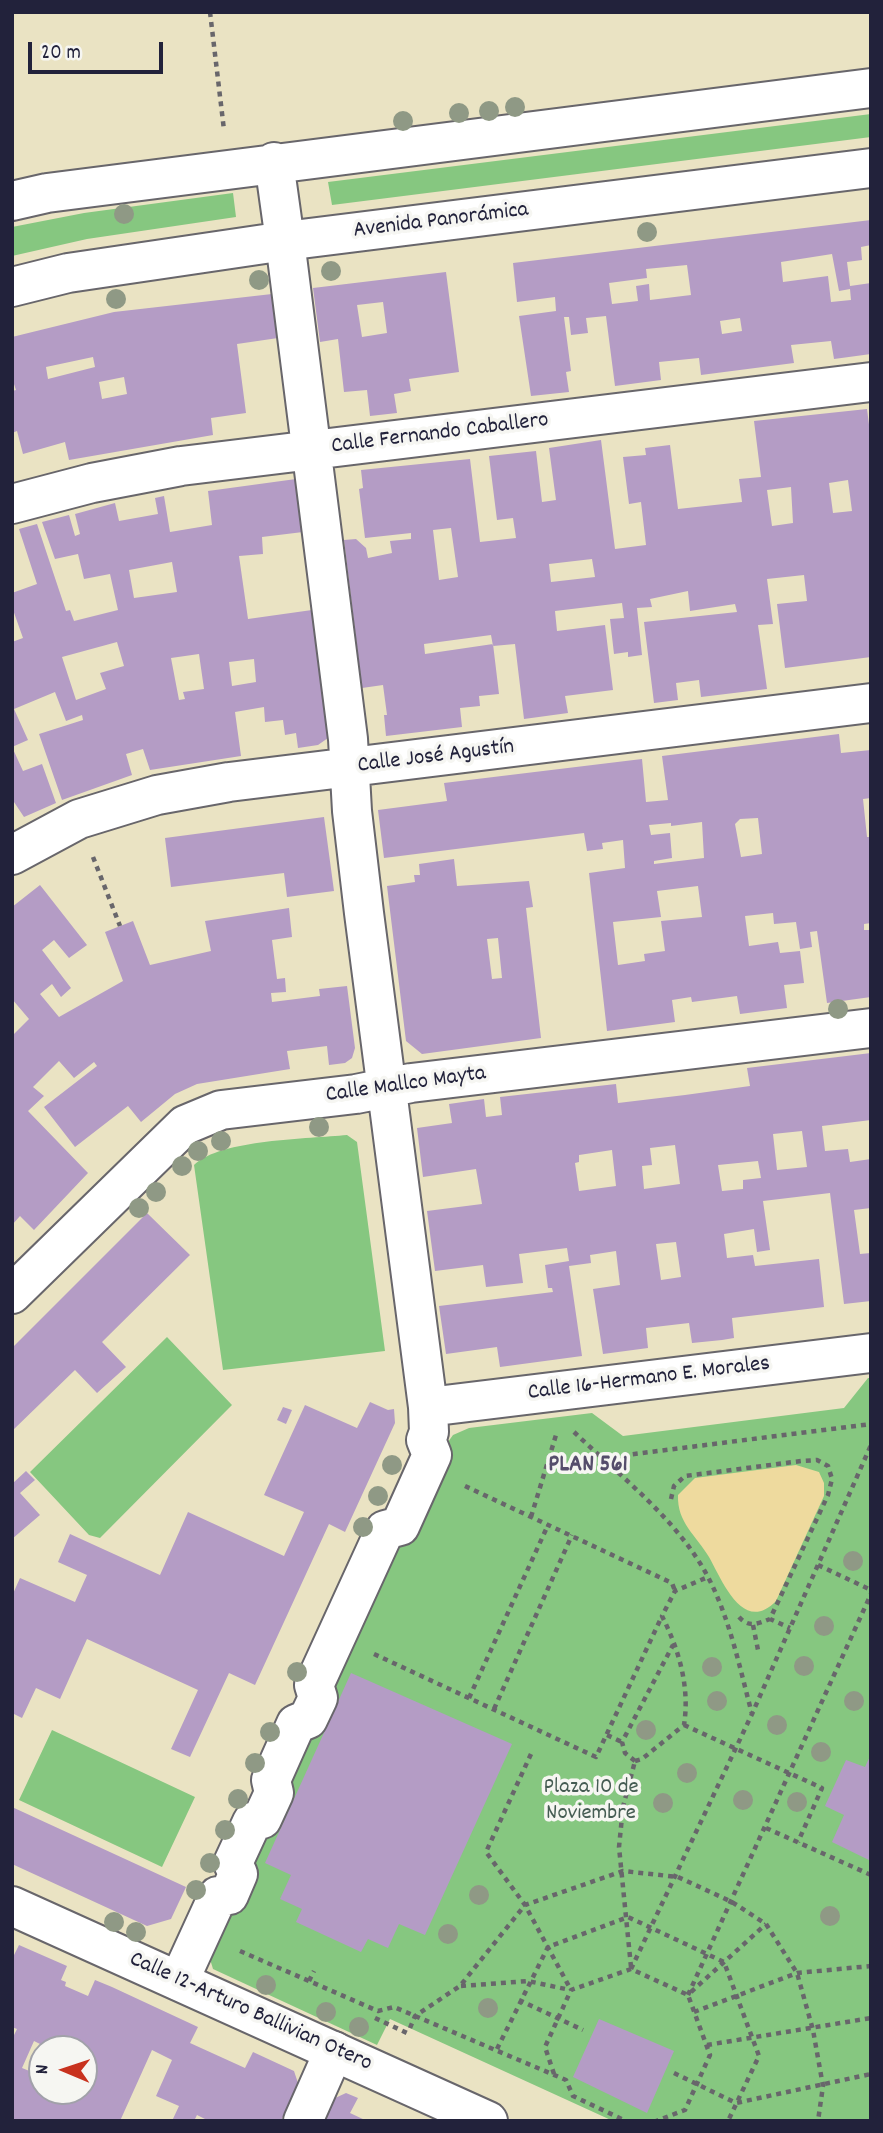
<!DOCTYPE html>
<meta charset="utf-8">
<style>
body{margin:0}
#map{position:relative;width:883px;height:2133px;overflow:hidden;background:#eae3c3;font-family:Dekko,sans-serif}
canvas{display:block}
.frame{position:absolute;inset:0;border:14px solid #22223b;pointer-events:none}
.north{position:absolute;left:28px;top:2035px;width:70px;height:70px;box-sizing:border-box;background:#f6f6f2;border:2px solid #a1a1a9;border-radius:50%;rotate:272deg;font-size:19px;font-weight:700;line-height:28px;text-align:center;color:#22223b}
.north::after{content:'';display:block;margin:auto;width:24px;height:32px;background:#c8321e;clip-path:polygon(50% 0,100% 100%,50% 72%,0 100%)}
.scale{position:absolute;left:28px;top:42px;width:135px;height:32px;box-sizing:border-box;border:4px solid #22223b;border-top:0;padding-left:9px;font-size:21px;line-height:24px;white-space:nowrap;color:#22223b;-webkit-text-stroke:5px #f6f6f2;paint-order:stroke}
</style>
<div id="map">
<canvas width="883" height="2133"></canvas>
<div class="frame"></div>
<div class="north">N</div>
<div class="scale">20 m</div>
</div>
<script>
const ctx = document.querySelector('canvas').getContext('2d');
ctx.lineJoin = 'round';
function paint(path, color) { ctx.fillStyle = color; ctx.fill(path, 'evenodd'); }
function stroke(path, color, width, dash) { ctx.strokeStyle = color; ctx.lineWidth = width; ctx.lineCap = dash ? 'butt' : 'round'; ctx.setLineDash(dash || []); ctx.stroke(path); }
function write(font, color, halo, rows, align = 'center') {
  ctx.font = font + ' Dekko,sans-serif'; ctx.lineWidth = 7; ctx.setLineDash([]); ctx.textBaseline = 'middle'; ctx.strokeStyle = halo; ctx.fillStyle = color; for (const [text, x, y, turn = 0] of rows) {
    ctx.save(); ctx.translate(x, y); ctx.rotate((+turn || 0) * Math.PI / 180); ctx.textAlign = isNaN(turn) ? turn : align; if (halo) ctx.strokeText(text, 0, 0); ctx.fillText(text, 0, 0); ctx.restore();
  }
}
paint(new Path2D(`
 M871,114V137L332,205L328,182Z
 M233,193L236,217L87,239L12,256V227L84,213Z
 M347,1135L357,1142L385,1351L223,1370L194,1165C221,1139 309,1139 347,1135Z
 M167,1337L232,1405L100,1538L89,1535L30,1472Z
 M868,1378H871V2121H613L390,2019L377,2045L213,1969L210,1959L443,1449L453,1435L469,1428L592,1413L623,1436L844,1408Z
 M52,1730L195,1797L162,1867L19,1800Z`), '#86c780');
paint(new Path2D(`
 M796,1465L819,1472L824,1483V1496L776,1601C743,1635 722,1580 709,1557C696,1535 677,1523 678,1495L695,1478Z`), '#eeda9e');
paint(new Path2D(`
 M871,220V245L861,247L862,260L847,262L850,286L871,283V354L834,359L831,341L791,345L794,363L701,375L699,358L659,362L661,380L615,386L606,316L586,318L588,333L571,335L569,317H564L571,371L566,372L569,392L531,396L519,316L556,311L555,297L517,302L513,263ZM832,254L839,291L850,289L851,300L831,302L828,276L783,282L781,262ZM687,265L691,295L650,300L649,284L636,286L638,301L612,304L609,283L647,278L646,269ZM740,318L742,331L722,334L720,321Z
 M446,272L459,372L409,379L411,391L394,394L397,413L370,416L367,390L344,392L338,339L320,342L313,288ZM383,302L387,333L362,337L357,305Z
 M272,294L278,338L237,344L246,413L211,418L213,435L69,460L65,442L23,454L17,431L12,433V391L16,390L12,378V337L114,312ZM93,357L95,367L48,379L46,367ZM124,377L127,394L102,399L99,382Z
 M867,409L871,440V657L785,668L777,604L807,601L804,575L767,579L773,624L758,625L767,689L701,697L699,680L676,683L678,700L654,703L644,622L737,612L735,604L690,611L688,591L650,599L652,607L637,608L642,655L628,657V652L614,654L610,619L624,618L622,603L555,611L557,631L605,625L613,690L565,696L568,713L524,719L515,644L493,646L491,635L424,644L425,654L493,644L499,694L479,696L480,706L460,708L462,727L386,736L384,715H387L383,685L362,688L344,540L356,539L366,548L368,558L392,553L390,541L411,539V533L365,538L359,489L363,488L361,470L470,459L480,542L516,538L513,518L497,520L489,456L536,451L542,502L556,500L549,448L601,440L615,549L646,545L641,502L629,504L623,457L646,455L645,448L670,445L678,509L742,502L739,479L761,477L754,421ZM848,480L852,511L833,513L829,483ZM791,487L793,523L772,526L767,490ZM451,528L458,577L439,580L433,530ZM592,559L595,577L551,582L549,564Z
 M296,479L303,532L262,537L263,554L239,556L248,619L312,610L328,738L318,745L298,748L296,733L285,735L283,720L265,722L264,707L235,712L241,756L150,770L143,749L126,754L132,775L62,800L39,734L83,720L82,715L66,721L55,692L14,709L28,740L12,747L23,771L42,764L56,803L24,817L12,799V642L23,638L12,607V593L37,584L19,529L37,524L66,611L70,610L74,621L118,610L110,574L84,579L78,554L55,559L42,522L69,515L75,536L80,534L75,514L115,503L119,521L158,514L155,498L164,496L170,532L212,525L208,491ZM172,562L177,592L134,598L129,570ZM117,642L124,666L100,673L106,689L76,700L62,657ZM199,654L204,689L183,692L185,699L179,700L171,658ZM254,659L256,682L232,686L229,662Z
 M839,734L841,753L871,750V798L863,799L867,837H871V923L864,924V930H871V997L827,1003L817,931L810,932L812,947L800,949L796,922L774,924L773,913L745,916L749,946L778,942L780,953L800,951L804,983L784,985L787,1008L740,1014L737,996L692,1002L691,997L672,1000L675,1022L607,1031L589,873L625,868L623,840L602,843L603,849L587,851L584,833L384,858L378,810L447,801L444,783L642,759L646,802L668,800L662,756ZM758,818L762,854L741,857L735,824L740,819ZM702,822L704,858L654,864V861L672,858L670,833L651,835L649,825L671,823V826ZM698,886L702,917L661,921L665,951L644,954L645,961L618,965L613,922L661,917L657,891Z
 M324,817L334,891L287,897L284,873L171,887L165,838Z
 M454,859L457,886L529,881L533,907L526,908L541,1038L422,1054L406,1041L387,886L415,882L414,875H420L419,864ZM498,938L502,978L492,979L487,939Z
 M40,885L87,945L69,958L54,940L42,950L71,988L61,997L52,984L40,994L59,1017L123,981L105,932L133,921L150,965L211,951L205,921L289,908L292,937L272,940L277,979L285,978L286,992L271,993L272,1002L320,996L319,989L347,986L355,1048L352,1058L345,1063L329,1065L327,1046L287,1051L290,1069L197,1084L175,1094L141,1122L128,1106L75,1147L44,1107L97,1066L94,1062L74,1078L59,1061L33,1087L44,1096L28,1111L88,1173L34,1230L20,1216L12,1225V1036L29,1019L12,999V907Z
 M871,1053V1120L822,1126L825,1151L848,1149L850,1162L871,1159V1208L854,1210L860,1254L871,1253V1301L844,1304L830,1193L763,1201L770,1250L757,1252L754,1229L724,1234L727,1258L753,1255L755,1266L819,1259L824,1307L732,1318L734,1338L722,1340L692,1343L689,1323L646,1328L648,1348L603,1354L593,1289L620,1285L616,1251L590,1255L591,1263L569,1266L582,1356L500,1367L497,1347L446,1354L439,1306L553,1292L552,1288H548L545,1265L569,1261L567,1248L519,1254L523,1283L486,1287L483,1265L435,1271L427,1211L482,1204L476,1169L423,1177L417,1128L452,1123L449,1104L484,1099L486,1117L502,1115L500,1097L616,1084L618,1103L685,1095L750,1086L747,1068ZM802,1131L807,1167L777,1170L773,1134ZM675,1145L680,1184L644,1189L642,1166L652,1165L650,1148ZM612,1150L616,1186L579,1191L575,1163L579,1162V1155ZM758,1161L761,1178L743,1180V1189L722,1191L718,1165ZM676,1242L681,1277L661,1280L656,1244Z
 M147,1213L190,1255L102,1342L126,1367L97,1393L75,1370L12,1431V1348Z
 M370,1402L388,1410L394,1409L395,1423L345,1532L329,1524L255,1685L229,1673L190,1757L171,1749L198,1690L87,1639L60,1699L36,1688L22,1718L12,1713V1596L20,1578L75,1602L87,1575L58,1562L70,1534L160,1575L188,1512L284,1556L304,1512L264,1495L305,1405L357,1428Z
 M283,1407L292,1410L286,1424L277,1420Z
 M26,1471L35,1480L20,1493L40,1515L12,1539V1484Z
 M351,1673L512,1744L425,1935L399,1924L388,1948L368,1939L361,1952L296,1922L302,1909L280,1899L291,1875L265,1863Z
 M871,1754V1861L832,1842L844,1815L825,1806L846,1760L865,1767Z
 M12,1807L186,1887L171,1919L147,1926L12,1864Z
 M19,1945L67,1966L61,1980L66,1982L65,1986L88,1996L95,1980L112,1987L198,2027L190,2043L245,2068L253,2052L294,2071L298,2083L281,2121H209L197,2115L194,2121H172L179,2106L156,2096L172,2060L152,2050L120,2121H12V2039L17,2029L12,2027V1959ZM34,2041L50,2049H84V2091H42V2071L39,2070L37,2074L22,2068Z
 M599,2019L674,2051L647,2113L573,2077Z
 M346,2093L358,2098L350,2113L367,2121H324L333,2099Z`), '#b49cc5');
const street = new Path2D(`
 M12,504L92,483L181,466L871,382
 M12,855L79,819L157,795L229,782L871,703
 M12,1294L185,1125L221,1110L356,1094L411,1083L871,1028
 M428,1407L871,1353
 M179,1981L218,1896L229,1895L238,1874L233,1863L252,1822L262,1819L274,1793L271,1780L296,1724L308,1719L318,1698L314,1685L385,1530L400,1526L432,1455L426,1440L429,1432L428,1407L364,913L352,811L348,739L285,241
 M303,2121L334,2051`);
const secondary = new Path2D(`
 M274,162L285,241
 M12,201L47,193L871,88
 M12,287L68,273L285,241L871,168
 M12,1906L488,2121`);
stroke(street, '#68666b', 42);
stroke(secondary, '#68666b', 42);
stroke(new Path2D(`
 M210,12L224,130
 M93,857L120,926
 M574,1432C620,1476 678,1520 708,1577C730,1619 740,1669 752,1714
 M603,1458L871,1424
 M465,1486L672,1583L675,1591
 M671,1499L674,1486L685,1476L801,1461L817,1460L828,1466L832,1479L828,1495L770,1619L790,1628
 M531,1517L556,1435
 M818,1565L871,1590
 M739,1617C749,1628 757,1624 770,1619
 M753,1625L758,1650
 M374,1654L596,1757L662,1616
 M469,1698L548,1525
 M494,1709L572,1535
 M684,1725L822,1788L798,1842
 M607,1735L622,1742
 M531,1754L486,1852L525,1905L571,1990
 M635,1761L642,1759L684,1725C690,1687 679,1650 662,1616L675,1591L708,1577
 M635,1761L625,1753L622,1742L673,1645
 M766,1828L871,1875
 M240,1951L378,2011L394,2007L566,2080L573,2096L626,2121
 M631,1967L619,1847L623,1807L635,1761
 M631,1969L752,1714L871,1445
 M309,1981L314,1971
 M461,1986L528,1981L570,1990
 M691,1992L766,1924
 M688,1995L871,1594
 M519,2000L583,2030
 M694,2012L797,1973L871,1966
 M375,2018L407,2033
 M410,2028L415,2016L460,1986L525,1905L623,1871L678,1877L732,1902L766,1924L797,1973L813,2030L823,2086L818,2121
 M707,2045L871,2018
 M497,2049L548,1947L628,1917L724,1962L759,2056L728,2121
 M674,2073L736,2103L871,2074
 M554,2074L545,2047L571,1990L631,1969L688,1995L710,2055L685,2110L656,2121`), '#68666b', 4.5, [5, 5]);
stroke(street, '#fff', 38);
stroke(secondary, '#fff', 38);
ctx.fillStyle = '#8f9985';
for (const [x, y] of [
 [515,107],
 [489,111],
 [459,113],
 [403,121],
 [124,214],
 [647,232],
 [331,271],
 [259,280],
 [116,299],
 [838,1009],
 [319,1127],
 [221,1141],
 [198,1151],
 [182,1166],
 [156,1192],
 [139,1208],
 [392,1465],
 [378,1496],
 [363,1527],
 [853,1561],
 [824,1626],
 [804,1666],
 [712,1667],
 [297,1672],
 [717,1701],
 [854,1701],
 [777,1725],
 [646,1730],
 [270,1732],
 [821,1752],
 [255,1763],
 [687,1773],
 [238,1799],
 [743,1800],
 [797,1802],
 [663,1803],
 [225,1830],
 [210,1863],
 [196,1890],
 [479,1895],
 [830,1916],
 [114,1922],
 [136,1932],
 [448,1934],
 [266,1985],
 [488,2008],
 [326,2012],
 [359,2027]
]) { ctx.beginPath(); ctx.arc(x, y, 10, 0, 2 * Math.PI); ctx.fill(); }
write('23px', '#22223b', '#f6f6f2', [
 ["Avenida Panorámica",441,222,-7],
 ["Calle Fernando Caballero",440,435,-7],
 ["Calle José Agustín",436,758,-7],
 ["Calle Mallco Mayta",406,1086,-8],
 ["Calle 16-Hermano E. Morales",649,1380,-7],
 ["Calle 12-Arturo Ballivian Otero",250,2013,24]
]);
write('23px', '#455c53', '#f6f6f2', [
 ["Plaza 10 de",591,1789],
 ["Noviembre",591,1815]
]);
write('bold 24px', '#554d6b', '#f6f6f2', [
 ["PLAN 561",588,1467]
]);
</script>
